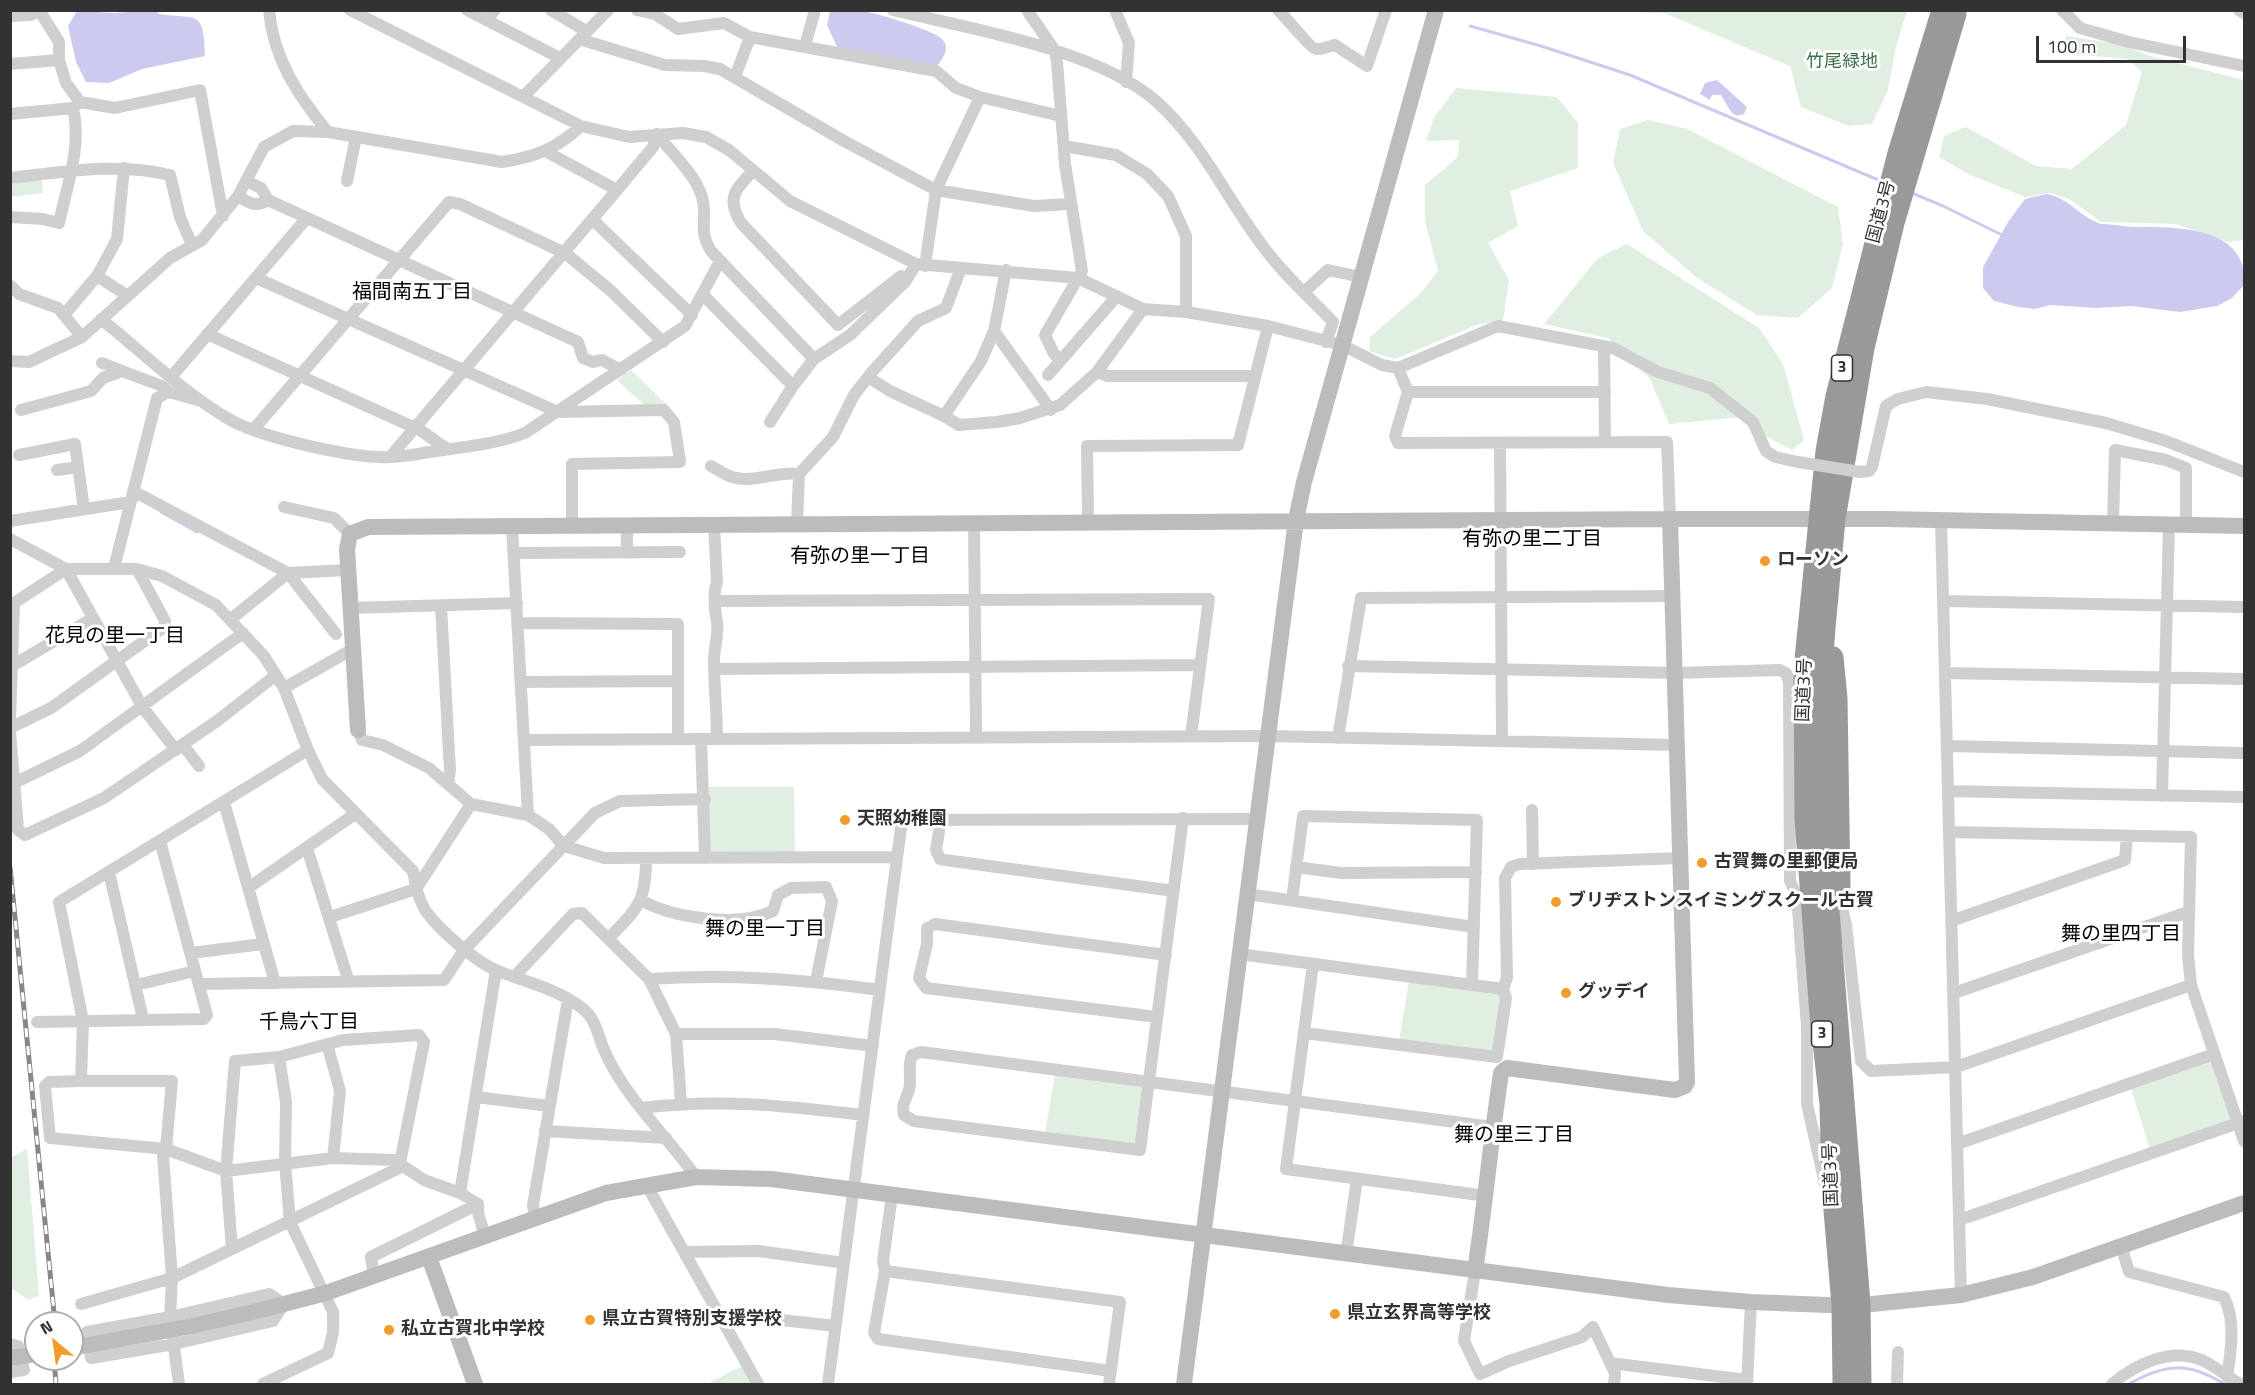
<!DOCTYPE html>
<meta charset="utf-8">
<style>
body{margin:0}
#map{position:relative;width:2255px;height:1395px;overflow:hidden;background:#fff;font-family:"Titillium Web",sans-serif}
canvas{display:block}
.frame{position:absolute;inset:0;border:12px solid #323232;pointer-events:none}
.north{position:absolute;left:24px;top:1311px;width:60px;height:60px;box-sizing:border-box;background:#fff;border:2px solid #adadad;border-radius:50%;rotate:331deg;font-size:16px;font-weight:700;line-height:24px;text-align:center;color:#323232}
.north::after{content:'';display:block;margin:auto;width:21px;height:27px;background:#f19c2c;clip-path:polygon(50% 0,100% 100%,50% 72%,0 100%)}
.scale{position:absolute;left:2036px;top:36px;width:150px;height:27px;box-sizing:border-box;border:3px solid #323232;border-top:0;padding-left:8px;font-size:18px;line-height:21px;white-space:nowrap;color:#323232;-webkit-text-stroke:4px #fff;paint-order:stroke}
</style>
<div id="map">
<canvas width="2255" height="1395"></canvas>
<div class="frame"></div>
<div class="north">N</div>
<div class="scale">100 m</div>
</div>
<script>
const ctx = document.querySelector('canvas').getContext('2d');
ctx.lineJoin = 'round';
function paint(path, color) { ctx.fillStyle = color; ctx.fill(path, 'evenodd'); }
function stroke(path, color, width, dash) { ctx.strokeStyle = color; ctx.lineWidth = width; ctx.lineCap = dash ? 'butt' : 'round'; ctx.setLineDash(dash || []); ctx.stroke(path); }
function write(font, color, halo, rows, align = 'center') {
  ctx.font = font + ' "Titillium Web","Noto Sans JP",sans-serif'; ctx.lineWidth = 6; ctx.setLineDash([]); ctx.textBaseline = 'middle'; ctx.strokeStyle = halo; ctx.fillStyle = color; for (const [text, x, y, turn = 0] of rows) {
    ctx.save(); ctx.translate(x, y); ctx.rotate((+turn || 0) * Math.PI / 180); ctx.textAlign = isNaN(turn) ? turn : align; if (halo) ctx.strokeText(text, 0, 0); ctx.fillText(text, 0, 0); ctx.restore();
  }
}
paint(new Path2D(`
 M1603,11H1907L1896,46L1888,90L1872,124L1849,126L1801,107L1790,66L1664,13Z
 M2066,36L2120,44L2150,56L2244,80V240L2228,242L2176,224L2101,222L2069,199L2050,193L2026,197L1970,175L1939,157L1944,136L1966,127L2036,166L2072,169L2126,125L2142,72L2127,59L2063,53Z
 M1456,88L1557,97L1578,123V168L1510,191L1518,226L1488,243L1509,280L1503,321L1479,324L1395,359L1369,351L1370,337L1421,293L1438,271L1425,221V185L1458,157L1459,140L1426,141L1435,116Z
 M1648,120L1687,129L1838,207L1843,244L1832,288L1798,318L1757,315L1697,278L1643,231L1613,163L1620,129Z
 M42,178L43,193L11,197L10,182Z
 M1627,244L1759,328L1783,364L1804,440L1792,450L1767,437L1743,417L1669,424L1650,379L1608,338L1544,324L1598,258Z
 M631,370L667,405H644L617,380Z
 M709,787H794L795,853L712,854L709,850Z
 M1409,981L1499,993L1502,1000L1494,1050L1489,1053L1399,1041Z
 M2209,1061L2212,1062L2231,1118L2229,1122L2150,1150L2131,1088Z
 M1055,1074L1141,1085L1143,1090L1137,1142L1133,1145L1045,1133Z
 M27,1149L39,1296L28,1300L10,1287L11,1157Z
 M742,1366L753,1384H707Z`), '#e0efe1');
paint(new Path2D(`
 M156,10L159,14C197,20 204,8 205,56L142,69L109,83L86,82L76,62L68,26L77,11L115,13Z
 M830,11C841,11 853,9 863,11C876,13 937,31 943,40C950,49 943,58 937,66L837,47L827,25Z
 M1717,80L1747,107L1744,114L1737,116L1731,112L1721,95H1712L1710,100L1700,94L1705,83Z
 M2047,194C2069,198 2080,217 2101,224C2115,224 2129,228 2143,227C2183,227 2249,229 2244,285L2232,298L2217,306L2180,312L2131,306L2096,308L2050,305L2035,309L2018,307L1994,301L1983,288V267L2008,222L2025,199Z`), '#cccbef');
stroke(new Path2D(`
 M1470,26L1541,46L1630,75L1883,182
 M1912,193L1943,206L2004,236
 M161,512L197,532
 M2129,1384C2165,1363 2189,1362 2224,1384`), '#cccbef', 3);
stroke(new Path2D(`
 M39,10L59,42V60L66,83L80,102L115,108L200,90L223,216
 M269,10C273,58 298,96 328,132
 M350,10L581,126L629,137L683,133L706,137L729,150L790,201L916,264L1078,278L1143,309L1186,312L1268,326L1342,345L1382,365L1398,368L1498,326L1613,348L1658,372L1710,388L1753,422L1766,451L1775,457L1798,462
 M467,10L560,58
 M551,10L586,31
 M637,10L655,14L678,29L724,23L750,37L936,71L956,88L980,97L1061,116
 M893,10C970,29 1098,49 1157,102C1201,141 1227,199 1262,245C1282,273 1309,297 1333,322L1326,342
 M1027,10L1055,51L1057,62L1065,164L1082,271L1045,335L1054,354L1061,360
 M1115,10L1129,43L1126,82
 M1278,10C1286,17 1311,49 1316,49C1322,50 1329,46 1335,45L1367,66L1386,10
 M2062,10L2080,28L2129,42L2244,66
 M2239,10L2244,13
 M10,16L31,15L39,11
 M486,20L495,10
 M579,39L665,65L704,66L720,69L844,141L936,190L1034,206L1070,204
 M805,46L815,10
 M10,64L59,60
 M735,77L750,37
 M523,97L608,10
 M10,114L73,108L79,103
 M657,134C672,154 698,176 703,201C707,222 698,229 711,251L814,359
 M1064,146L1116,155L1147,174L1168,196L1186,236V312
 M547,152L617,190
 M753,171C735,190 726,198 741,223L838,325L901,276
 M10,178C63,172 118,162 170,175L180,217L192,245
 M246,181L261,188L268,200L578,342L583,358L593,362L602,360L621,370
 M347,181L356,137
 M238,196C249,203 256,208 268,200
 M10,217L43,219L59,223C67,185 82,147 73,108
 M593,220L692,315
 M925,266L936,190L980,97
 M1006,270L994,331L981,361L944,416L959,425L997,422L1020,418L1060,405L1097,372L1143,309
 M97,276L117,239L124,168
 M256,278L558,412L664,410L674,422L680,462L572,464V525
 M11,286L19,294L58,308L82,337
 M1304,292L1328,270L1361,277
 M703,295L793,386L814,359L850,335L905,282L916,264
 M64,315L97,276L128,296
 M101,319C141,351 183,392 227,418C258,437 354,459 390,457C405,457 421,453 436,451C466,447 496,444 525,433L685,326L720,261
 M994,331L1051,410
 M207,334L420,430L447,449
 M1604,346L1605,442
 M10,361L29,362L82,337L170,258L202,240L238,196L264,147L293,131L328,132L502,162C535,157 556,149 581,126
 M102,363L122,371
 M1398,368L1408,392L1395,436L1398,443L1667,442L1670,519
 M1097,372L1108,376H1254
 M1048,375L1117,296
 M172,376L306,219
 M868,377L890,391L944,416
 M1408,392H1605
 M21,410L91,391L103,378L122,371L162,386L169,392
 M770,422L793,386
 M253,430L449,202L460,204L565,253L610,290L663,342
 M1500,443L1502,741
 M19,455L75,444L84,509
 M390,457L617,190L653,147L657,134
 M711,466C717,469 725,475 732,477C754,484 778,470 799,474
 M57,470L78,467
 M1860,472L1869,471L1872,467L1886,406L1898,399L1926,392L1987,399L2106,423L2166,441L2244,472
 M133,491L288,573L336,634
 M284,507L334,518L350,534
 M1941,520L1961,1295
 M10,521L130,502
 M1088,522L1087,446L1238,445L1268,326
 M974,523L976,738
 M2113,523L2115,450L2166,460L2186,468V525
 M797,524L799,474L833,437L854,395L872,372L918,321L946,308L961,268
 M627,525V553
 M714,525L717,582C713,593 715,611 717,622C719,635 714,647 714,660C714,686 717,712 717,739
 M512,526L528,815
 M10,539L66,569H137L162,576L216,605L264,656L284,688L308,750L322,779L413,871C415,885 418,898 425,910C439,930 476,962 498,971C526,982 558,989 582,1008C596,1018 598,1037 605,1052C626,1099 667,1136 696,1177
 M514,553L680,552
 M114,568L157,398L169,392L201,401
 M66,569L143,708L176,750
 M717,601L1209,599L1191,736
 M1944,601L2244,607
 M441,606L450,771L448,783
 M350,608L517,603
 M231,619L288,573L348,570
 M518,623L678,624V739
 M12,666L93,618
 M1348,666L1674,673L1780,670L1786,673L1789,682L1790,881L1797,896L1807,1026V1104L1825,1184
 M714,669L1200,665
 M1946,673L2244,679
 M521,682L678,681
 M284,688L353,649
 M10,720L14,603L66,569
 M10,728L51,708L164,627L165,621L137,569
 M358,730L362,740L383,745L429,768L471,804L528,815L549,829L564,846L604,858L897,857
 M10,731L18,830L25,835L104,798L217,721L276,675
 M1338,738L1361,598L1673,596
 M701,739L705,858
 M525,740L1268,736L1677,745
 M183,745L199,766
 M1947,746L2244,753
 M14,783L80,751L243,633
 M1948,791L2244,797
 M2162,796L2169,525
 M224,802L275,983
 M1532,810L1533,864
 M1183,818L1140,1150L914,1121L904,1115C901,1104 906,1100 909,1090C912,1079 907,1066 912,1055L921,1052C1111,1077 1302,1102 1493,1127
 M941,819L936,850L940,859L945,860L1174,891
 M1950,832L2191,837L2188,955L2191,985L2244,1141
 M307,848L348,979
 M1296,867L1341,873L1476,872
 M109,872L143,1019
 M248,888L355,814
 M1247,894L1474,927
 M1292,900L1303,816L1477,820L1472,984
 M1840,900L1846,925L1861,1061L1871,1071L1956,1067L2191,985
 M642,901C675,918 738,928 773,911L778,895L791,888L826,887L832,901L816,981
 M330,917L416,889L471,804
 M1951,921L2125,860L2127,836
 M609,938C638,908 646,902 646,858
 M191,953L263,944
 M1239,954L1503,989L1507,978L1505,878L1511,867L1520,864L1680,858
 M1313,964L1286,1169L1487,1196
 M514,977L573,914L582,913L649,979L676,1034L681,1103
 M649,979C730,974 800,979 880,990
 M199,984L444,980L464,950L595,813L620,801L705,799
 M136,985L195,971
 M1954,993L2188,912
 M1157,1017L926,988L919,978L927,944V928L935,924L1166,955
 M37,1022L204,1019L207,1015L160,841
 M1304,1033L1497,1057L1506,998L1503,989
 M676,1034H775L873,1046
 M327,1044L340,1091L333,1158
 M81,1081L49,1082L45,1086L50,1138L166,1149L226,1171L333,1158L394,1160L424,1180L460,1193L478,1204V1213L485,1236
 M476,1097L549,1106
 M642,1108C718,1098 787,1106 863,1115
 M545,1131L666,1138
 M1957,1144L2214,1054
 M646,1184L758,1384
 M460,1193L496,970
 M892,1195L883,1261L885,1271L874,1333L878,1339L1111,1371
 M535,1218L533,1205L568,999
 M1959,1220L2244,1121
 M2121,1245L2129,1272L2224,1297C2236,1321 2231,1351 2227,1377
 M232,1249L226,1171L235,1061L279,1057
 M684,1252L759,1251L844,1263
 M1346,1255L1357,1179
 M885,1271L1120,1302L1109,1384
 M1475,1271L1464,1341L1480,1374L1509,1361L1582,1337L1593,1327L1615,1373L1614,1384
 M374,1276L371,1257L478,1204
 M269,1294L284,1304L273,1321L174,1344L91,1358L87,1332L170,1317Z
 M81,1304L172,1278L399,1168L424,1042L419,1035L343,1040L279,1057L286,1102L285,1163L290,1222L333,1312V1332L328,1353L263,1384
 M717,1313L836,1326
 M10,1344L18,1346L24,1370L10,1372
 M1610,1363L1747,1380
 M179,1384L170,1317L172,1278L163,1155L166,1149L172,1081H81L83,1021L59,902L308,750
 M828,1384L902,820L1257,819
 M1747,1384L1751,1302
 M1897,1384L1898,1352
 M2112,1384C2136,1364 2172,1346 2204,1361C2216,1367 2228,1377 2240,1384`), '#cfcfcf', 12);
stroke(new Path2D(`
 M358,730L347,549L350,534L368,527L1670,519H1885L2244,526
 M429,1257L475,1384
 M1475,1271C1485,1205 1491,1139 1501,1073L1507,1068L1675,1090L1685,1086L1687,1082L1670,519
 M265,1309L326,1293L606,1193L696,1177L771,1179L1668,1295L1751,1302L1827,1305L1872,1304L1961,1295L2033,1277L2244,1203
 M1184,1384L1296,520L1304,482L1436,10`), '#bcbcbc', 16);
stroke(new Path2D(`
 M1833,657L1837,698L1840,887
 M1843,1384L1842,1305L1832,1187L1830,1104L1820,1015L1805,819L1804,669L1826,451L1836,396L1898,153L1942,10
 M1861,1384L1860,1304L1822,822L1820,697L1825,628L1835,519L1864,348L1894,223L1956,14`), '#999', 21);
const rail = new Path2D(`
 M10,867L55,1323
 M54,1359L56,1384`);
stroke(rail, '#878787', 5);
stroke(rail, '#fff', 3, [9]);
stroke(new Path2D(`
 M1798,462L1860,472`), '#cfcfcf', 12);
stroke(new Path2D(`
 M72,1348L192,1326L265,1309
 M10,1358L36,1354`), '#bcbcbc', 16);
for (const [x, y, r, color] of [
 [1765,561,6,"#f19c2c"],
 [845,820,6,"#f19c2c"],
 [1702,863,6,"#f19c2c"],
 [1556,902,6,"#f19c2c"],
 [1566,993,6,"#f19c2c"],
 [1335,1314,6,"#f19c2c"],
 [590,1320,6,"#f19c2c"],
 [389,1330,6,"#f19c2c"]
]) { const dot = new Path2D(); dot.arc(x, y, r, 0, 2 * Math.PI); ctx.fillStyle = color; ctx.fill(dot); stroke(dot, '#fff', 2); }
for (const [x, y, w] of [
 [1842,368,21],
 [1822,1034,21]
]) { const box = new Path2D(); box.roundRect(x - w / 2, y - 13, w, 26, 4.5); ctx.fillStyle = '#fff'; ctx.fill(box); stroke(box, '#323232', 1.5); }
write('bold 16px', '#323232', null, [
 ["3",1842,368],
 ["3",1822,1034]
]);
write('18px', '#3b7145', '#fff', [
 ["竹尾緑地",1842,63]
]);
write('18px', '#323232', '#fff', [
 ["国道3号",1882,212,-75],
 ["国道3号",1805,690,-88],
 ["国道3号",1832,1175,-92]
]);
write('bold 18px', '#323232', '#fff', [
 ["ローソン",1777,561],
 ["天照幼稚園",857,820],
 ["古賀舞の里郵便局",1714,863],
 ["ブリヂストンスイミングスクール古賀",1568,902],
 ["グッデイ",1578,993],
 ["県立玄界高等学校",1347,1314],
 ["県立古賀特別支援学校",602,1320],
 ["私立古賀北中学校",401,1330]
], 'left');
write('20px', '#000', '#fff', [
 ["福間南五丁目",412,293],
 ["有弥の里二丁目",1532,540],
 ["有弥の里一丁目",860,557],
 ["花見の里一丁目",115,637],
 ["舞の里一丁目",765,930],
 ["舞の里四丁目",2121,935],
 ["千鳥六丁目",309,1023],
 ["舞の里三丁目",1514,1136]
]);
</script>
